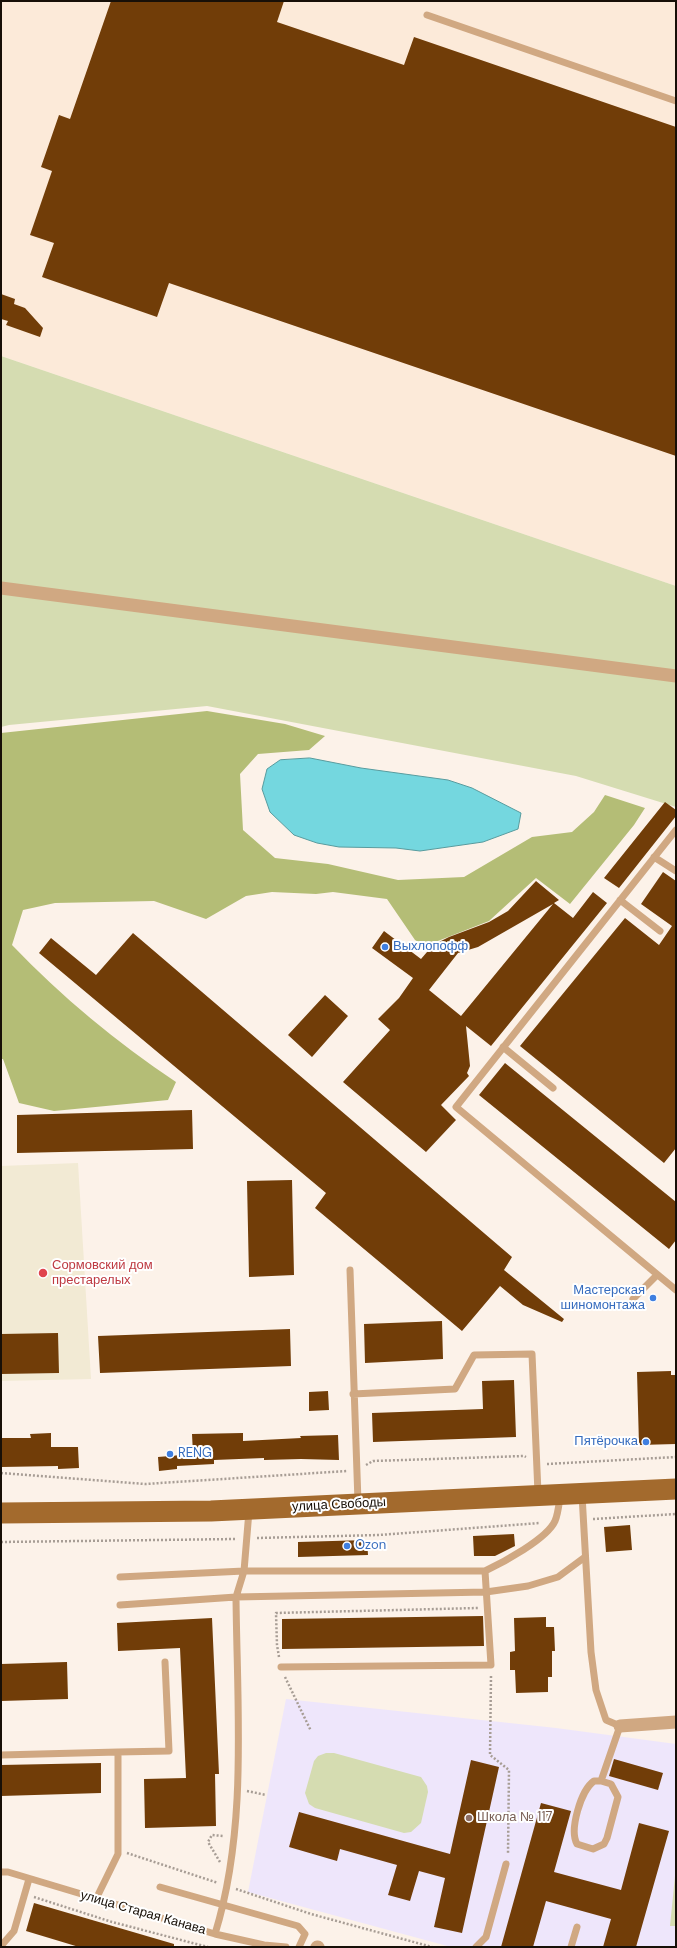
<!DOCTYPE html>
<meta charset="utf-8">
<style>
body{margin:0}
#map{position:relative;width:677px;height:1948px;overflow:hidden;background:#fcf2e9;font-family:"DM Sans",sans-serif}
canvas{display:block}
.frame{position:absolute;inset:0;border:2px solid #170f07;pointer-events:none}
</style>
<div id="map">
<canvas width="677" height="1948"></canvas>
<div class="frame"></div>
</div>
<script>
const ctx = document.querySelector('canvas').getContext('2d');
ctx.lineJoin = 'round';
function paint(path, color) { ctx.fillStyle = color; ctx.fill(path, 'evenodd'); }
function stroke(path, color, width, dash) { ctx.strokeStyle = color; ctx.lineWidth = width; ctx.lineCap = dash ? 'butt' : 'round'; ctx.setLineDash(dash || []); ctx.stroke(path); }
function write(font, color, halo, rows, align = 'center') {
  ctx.font = font + ' "DM Sans",sans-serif'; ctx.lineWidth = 4; ctx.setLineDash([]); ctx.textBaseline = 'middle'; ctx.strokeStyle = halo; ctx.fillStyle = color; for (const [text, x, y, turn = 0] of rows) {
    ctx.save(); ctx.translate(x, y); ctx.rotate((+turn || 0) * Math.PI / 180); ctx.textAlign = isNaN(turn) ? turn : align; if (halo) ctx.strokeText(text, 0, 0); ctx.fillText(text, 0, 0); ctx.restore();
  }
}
paint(new Path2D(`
 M1,1H676V586L1,356Z`), '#fcead9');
paint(new Path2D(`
 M286,1699L556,1728L676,1744V1947H451L248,1892Z`), '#eee6fb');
paint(new Path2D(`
 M78,1163L91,1379L1,1381V1166Z`), '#f2ead4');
paint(new Path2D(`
 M1,356L676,586V807L576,776L207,706L9,725L1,727Z
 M326,1753H334L421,1777L427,1786L428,1792L421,1823L411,1832L404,1833L315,1808L309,1804L305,1793L314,1761L318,1756Z
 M676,1866V1926H670Z`), '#d5dcb1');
paint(new Path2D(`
 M207,711L285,724L325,736L309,750L258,754L240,774L243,830L275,858L328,864L398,880L464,877L532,837L572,832L594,812L605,795L645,808L634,825L570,904L536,878L489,921L425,946L415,940L387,899L333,892L316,894L272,892L246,896L206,919L154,901L55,903L23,910L12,945C62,997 116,1042 176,1082L168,1100L54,1111L19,1103L3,1059H1V733Z`), '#b4bd76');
const water = new Path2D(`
 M310,758L361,768L448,780L472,788L521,813L518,829L483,842L420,851L396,848L339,847L317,843L294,835L270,812L262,789L267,769L280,760Z`);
paint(water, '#74d7df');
stroke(water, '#589b9e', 1);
paint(new Path2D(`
 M111,1H284L277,22L404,65L414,37L676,127V456L169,283L157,317L42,277L54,243L30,235L52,171L41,167L59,115L70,119Z
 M1,294L15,299L14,304L25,308L43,328L40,337L6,325L8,321L1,319Z
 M665,802L676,810V816L619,888L604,878Z
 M663,872L676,881V1148L664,1163L520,1046L625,918L659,945L672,926L641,904Z
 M536,881L559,900L554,903L573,918L593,892L607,903L491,1046L466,1026L470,1066L467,1073L469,1076L441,1105L456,1120L426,1152L343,1082L390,1030L378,1019L399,998L413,978L372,948L384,931L421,959L433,945L449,937L489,922L508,911ZM553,904L461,1016L429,990L458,953L478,947Z
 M133,933L512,1257L504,1270L564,1319L562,1322L523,1305L500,1286L462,1331L315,1208L326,1193L39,953L51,938L96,975Z
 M325,995L348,1016L312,1057L288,1035Z
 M505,1063L676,1202V1240L669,1249L479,1095Z
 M192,1110L193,1149L17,1153V1115Z
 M292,1180L294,1275L249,1277L247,1181Z
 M442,1321L443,1359L365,1363L364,1324Z
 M290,1329L291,1366L100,1373L98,1336Z
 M58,1333L59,1373L1,1374V1334Z
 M671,1371V1375H676V1444L639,1445L637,1372Z
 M514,1380L516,1437L373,1442L372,1413L483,1409L482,1381Z
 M328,1391L329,1410L309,1411V1392Z
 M51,1433V1447H78L79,1468L58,1469V1466L1,1467V1438H31L30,1434Z
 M243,1433V1441L301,1438L300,1436L338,1435L339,1460L301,1459L264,1460V1458L214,1460V1464L177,1466V1469L159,1471L158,1457L193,1454L192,1434Z
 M630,1525L632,1550L606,1552L604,1527Z
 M514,1534L515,1546L495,1556H474L473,1536Z
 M367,1540L368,1555L298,1557V1542Z
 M483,1616L484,1646L282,1649V1619Z
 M546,1617V1627H554L555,1651H552V1677H548V1692L516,1693L515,1670H510V1652L515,1651L514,1618Z
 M212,1618L219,1774H215L216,1826L145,1828L144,1779L186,1778L180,1648L118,1651L117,1623Z
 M67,1662L68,1699L1,1701V1664Z
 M614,1759L663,1773L658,1790L609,1776Z
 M471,1760L499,1767L462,1933L434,1927L445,1878L419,1871L410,1901L388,1895L397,1865L340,1849L337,1861L289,1847L299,1812L450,1854Z
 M101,1763V1793L1,1796V1765Z
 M541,1803L571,1811L554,1872L621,1890L639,1823L669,1831L636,1947H603L611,1919L546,1901L533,1947H501Z
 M34,1903L174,1944V1947H79L26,1931Z`), '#713d08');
stroke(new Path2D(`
 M547,1464L676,1457
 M366,1465L373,1461L524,1456L526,1457
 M1,1473L145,1484L347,1471
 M593,1519L676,1514
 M257,1538L379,1535L540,1523
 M1,1542L236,1539
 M279,1657L277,1645L276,1613L478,1608
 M491,1676L490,1755L509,1770L508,1854
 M285,1677L311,1731
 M247,1791L266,1795
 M127,1853L218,1883
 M220,1862L208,1842L212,1835L223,1836
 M236,1889L311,1914L432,1947
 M34,1897L112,1922L208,1947`), '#a79d95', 2.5, [2, 2]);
stroke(new Path2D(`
 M427,15L676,101
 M676,830L456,1107L676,1290
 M654,857L676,871
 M620,900L660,931
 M503,1047L553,1088
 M350,1270L358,1502
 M633,1299L657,1275
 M353,1394L455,1389L474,1355L532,1354L538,1493
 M582,1495L591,1652L596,1690L606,1720L620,1726L601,1781H594C581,1790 569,1830 577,1844L593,1849L604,1844L607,1838L618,1797L611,1784L601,1781
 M120,1577L244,1571H485C502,1563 547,1539 555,1521C558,1514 559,1504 560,1497
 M120,1605L236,1597L486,1592L528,1586L558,1577L585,1557
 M281,1667L491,1665L485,1571
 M1,1755L118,1752
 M1,1872H8L215,1934L264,1945L286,1947
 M160,1887L298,1926L305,1934L299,1947
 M96,1899L118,1854V1752L169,1751L165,1662
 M215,1934C248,1827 237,1708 236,1597L244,1571L249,1511
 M1,1946L14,1931L29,1879
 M476,1947L486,1937L506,1864
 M571,1947L577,1927`), '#d0a882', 7);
stroke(new Path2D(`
 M1,588L676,676
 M620,1726L676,1722
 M317,1947H318`), '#d0a882', 13);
stroke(new Path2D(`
 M1,1513L211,1511L676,1489`), '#a36a2d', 21);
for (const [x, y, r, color] of [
 [385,947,4,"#3f7fe0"],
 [43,1273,5,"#e0444e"],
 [653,1298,4,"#3f7fe0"],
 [646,1442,4,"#3f7fe0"],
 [170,1454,4,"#3f7fe0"],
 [347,1546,4,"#3f7fe0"],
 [469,1818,4,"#8d6e63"]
]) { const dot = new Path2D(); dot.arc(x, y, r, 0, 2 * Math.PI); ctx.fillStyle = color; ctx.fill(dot); stroke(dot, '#fff', 1.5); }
write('13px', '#366cbe', '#fff', [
 ["Выхлопофф",393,947],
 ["Мастерская",645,1291,"right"],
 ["шиномонтажа",645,1306,"right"],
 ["Пятёрочка",638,1442,"right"],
 ["RENG",178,1454],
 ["Ozon",355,1546]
], 'left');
write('13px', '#be3a42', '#fff', [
 ["Сормовский дом",52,1266],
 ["престарелых",52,1281]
], 'left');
write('13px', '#170f07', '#fff', [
 ["улица Свободы",339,1505,-3],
 ["улица Старая Канава",143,1913,16]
]);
write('13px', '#785e54', '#fff', [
 ["Школа № 117",477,1818]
], 'left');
</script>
